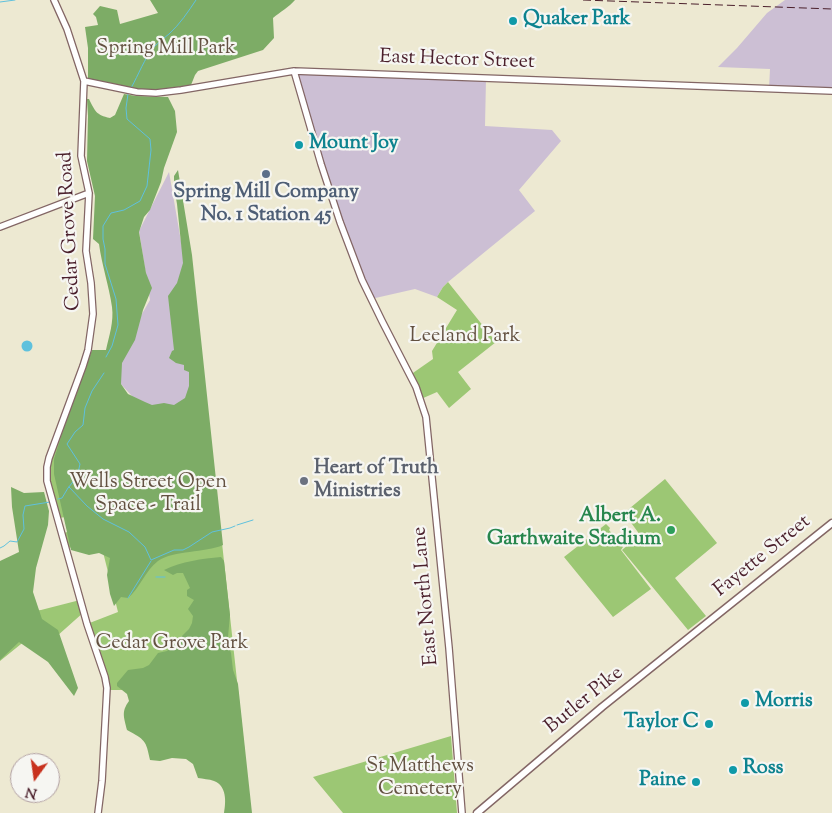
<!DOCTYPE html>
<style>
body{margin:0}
#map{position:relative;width:832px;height:813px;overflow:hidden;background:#ede9d2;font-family:"Sorts Mill Goudy",serif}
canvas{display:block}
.north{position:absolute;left:10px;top:753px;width:50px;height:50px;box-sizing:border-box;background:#f6f6f2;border:1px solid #b1a0a2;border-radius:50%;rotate:194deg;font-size:14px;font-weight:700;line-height:20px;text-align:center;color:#4a1f2b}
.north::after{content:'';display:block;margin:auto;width:18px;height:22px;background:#c8321e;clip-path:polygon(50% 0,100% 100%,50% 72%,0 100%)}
</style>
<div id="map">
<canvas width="832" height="813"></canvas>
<div class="north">N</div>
</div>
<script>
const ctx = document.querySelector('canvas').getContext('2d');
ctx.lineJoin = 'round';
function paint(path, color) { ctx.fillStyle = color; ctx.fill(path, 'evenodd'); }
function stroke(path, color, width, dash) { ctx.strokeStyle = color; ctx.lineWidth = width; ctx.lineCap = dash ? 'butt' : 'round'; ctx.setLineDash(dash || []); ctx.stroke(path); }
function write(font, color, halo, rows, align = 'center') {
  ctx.font = font + ' "Sorts Mill Goudy",serif'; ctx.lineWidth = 4.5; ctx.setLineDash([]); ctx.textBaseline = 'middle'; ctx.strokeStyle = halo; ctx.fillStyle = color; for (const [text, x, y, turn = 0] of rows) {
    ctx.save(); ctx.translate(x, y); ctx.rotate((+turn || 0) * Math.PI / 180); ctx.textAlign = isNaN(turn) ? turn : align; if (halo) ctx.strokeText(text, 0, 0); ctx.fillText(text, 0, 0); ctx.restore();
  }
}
paint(new Path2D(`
 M785,0H832V91L769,89L770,69L718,67L737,48L767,13Z
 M294,71L486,79L485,126L552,130L561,141L519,190L535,211L448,282L443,287L437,297L415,289L371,299L340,222Z
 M169,172L186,270L193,373L188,394L180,408L141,406L109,371L150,300L139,231Z`), '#ccbfd4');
paint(new Path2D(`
 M448,282L496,342L458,372L471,389L449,408L437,392L421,399L410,375L433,359L432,351L457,310L437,297L443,287Z
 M76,387L165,431L206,396L245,754L133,690H107L87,624L118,612L101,544L66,548L62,533L86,529L82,515L58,518L47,481V467Z
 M665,479L717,543L675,578L706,616L688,630L622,550L640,535L624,513Z
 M606,524L610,528L609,530L623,547L621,550L651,589L613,617L564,557Z
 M80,600L84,612L38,653L26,640L0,661V614L41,610Z
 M451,736L457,813H343L313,777Z`), '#9cc774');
paint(new Path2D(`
 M150,0H295C289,7 280,12 273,18L274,38L263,50L198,71L195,75L191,85L181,90L156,93L88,82V48L85,27L98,25L96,17L93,14L100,6L117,10L120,24L158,13Z
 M124,94L136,96L168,97L175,111L177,132L164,168L161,182L150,210L144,217L139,232L146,273L152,288L143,310L135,340L122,363L121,384L128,394L145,402L152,405L164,403L174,405L185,398L189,386V372L184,370V365L176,363L169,358L172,351L174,350L168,296L177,283L183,263L177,204L174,187V176L178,170L192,255L223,545C205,553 174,550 158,561C145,571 140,588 128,598L121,597L114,606L110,594L107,575L110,558L99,553L89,555L71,550L54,474V459L69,412L92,350H106C109,336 114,322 112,307C109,286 102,266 99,244L93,239L95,196L87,161L88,116L87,99H89C95,111 96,115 110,118L115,115Z
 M11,487L24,493L44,492L49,511L48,525L36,568L33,592L42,619L58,630L78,688L74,696L48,662L19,642L0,660V561L19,552L12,507Z
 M221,557L224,561L230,615L228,637L229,647L231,653L233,670L238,684L252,813H224C226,802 227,786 214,781C209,779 203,779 198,778L193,764L186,759L172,758L160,761L150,760C146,740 145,740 127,730C124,717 121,712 129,701L127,694L117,686V683L128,670L143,668L149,665L158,653L167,651L189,629L192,623L193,616L188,609L194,600L187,596V590L190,588L183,573H177L173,575L164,570C182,561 202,559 221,557Z`), '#7dac66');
paint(new Path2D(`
 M21.5 346a5.5 5.5 0 1 1 11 0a5.5 5.5 0 1 1-11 0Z`), '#5fc1dd');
stroke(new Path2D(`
 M0,2L15,0
 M131,88C139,74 144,59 154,47C159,42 164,38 169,34C180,24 188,12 196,0
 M106,357L112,346L118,325L116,299L105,264V249L103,239V226L111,213L124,210L140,201L147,186L151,150L150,139L127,119L126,108L128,94
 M69,487L87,506L103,519L129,532L145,547L151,560L174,550H183L189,547L212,532L230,528L235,526
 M58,499L62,498L68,488L77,477L80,464L67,444L75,432L83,425L85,408L92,391L104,373
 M237,525L253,520
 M0,548L4,546L10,541L17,542L24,529L23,515L25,506L50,502
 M156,577H165
 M128,598L151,561`), '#5fc1dd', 1);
const secondary = new Path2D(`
 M54,0L67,29L84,81L81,156L89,193L86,251L91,283L93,314L88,350L83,366L49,458L47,467V481L87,624L105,677L107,688L102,781L98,813
 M294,71L321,164L340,222L362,280L382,321L416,387L426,417L449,648L462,813
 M84,81L137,92L156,93L181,90L294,71L832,91
 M0,227L89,193`);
const primary = new Path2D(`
 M477,813L602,707L832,523`);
stroke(secondary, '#836665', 8);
stroke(primary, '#836665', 9);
stroke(secondary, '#fff', 5.5);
stroke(primary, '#fff', 6);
stroke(new Path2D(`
 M583,0L832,9`), '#4a1f2b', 1, [8, 4]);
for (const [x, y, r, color] of [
 [513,21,5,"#0f9aa8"],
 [299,145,5,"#0f9aa8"],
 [266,174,5,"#5c6f8a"],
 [304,481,5,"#6b7280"],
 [671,530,5,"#2e9e5b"],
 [745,703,5,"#0f9aa8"],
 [709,724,5,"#0f9aa8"],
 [733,770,5,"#0f9aa8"],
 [696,782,5,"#0f9aa8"]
]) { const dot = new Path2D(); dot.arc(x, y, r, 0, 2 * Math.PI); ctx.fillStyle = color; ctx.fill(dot); stroke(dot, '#f6f6f2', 2); }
write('bold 20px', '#0d838f', '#f6f6f2', [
 ["Quaker Park",523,21],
 ["Mount Joy",309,145],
 ["Morris",755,703],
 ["Taylor C",699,724,"right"],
 ["Ross",743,770],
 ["Paine",686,782,"right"]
], 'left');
write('20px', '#635141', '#f6f6f2', [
 ["Spring Mill Park",166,50],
 ["Leeland Park",465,338],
 ["Wells Street Open",148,484],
 ["Space - Trail",148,507],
 ["Cedar Grove Park",172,645],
 ["St Matthews",420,768],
 ["Cemetery",420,791]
]);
write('20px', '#4a1f2b', '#f6f6f2', [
 ["East Hector Street",457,61,2],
 ["Cedar Grove Road",71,231,-93],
 ["Fayette Street",763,557,-39],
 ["East North Lane",427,596,-95],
 ["Butler Pike",585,701,-39]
]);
write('bold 20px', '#4e5e75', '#f6f6f2', [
 ["Spring Mill Company",266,194],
 ["No. 1 Station 45",266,217]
]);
write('bold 20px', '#5b616d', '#f6f6f2', [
 ["Heart of Truth",314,470],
 ["Ministries",314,493]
], 'left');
write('bold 20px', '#27864d', '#f6f6f2', [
 ["Albert A.",661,518],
 ["Garthwaite Stadium",661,541]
], 'right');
</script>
